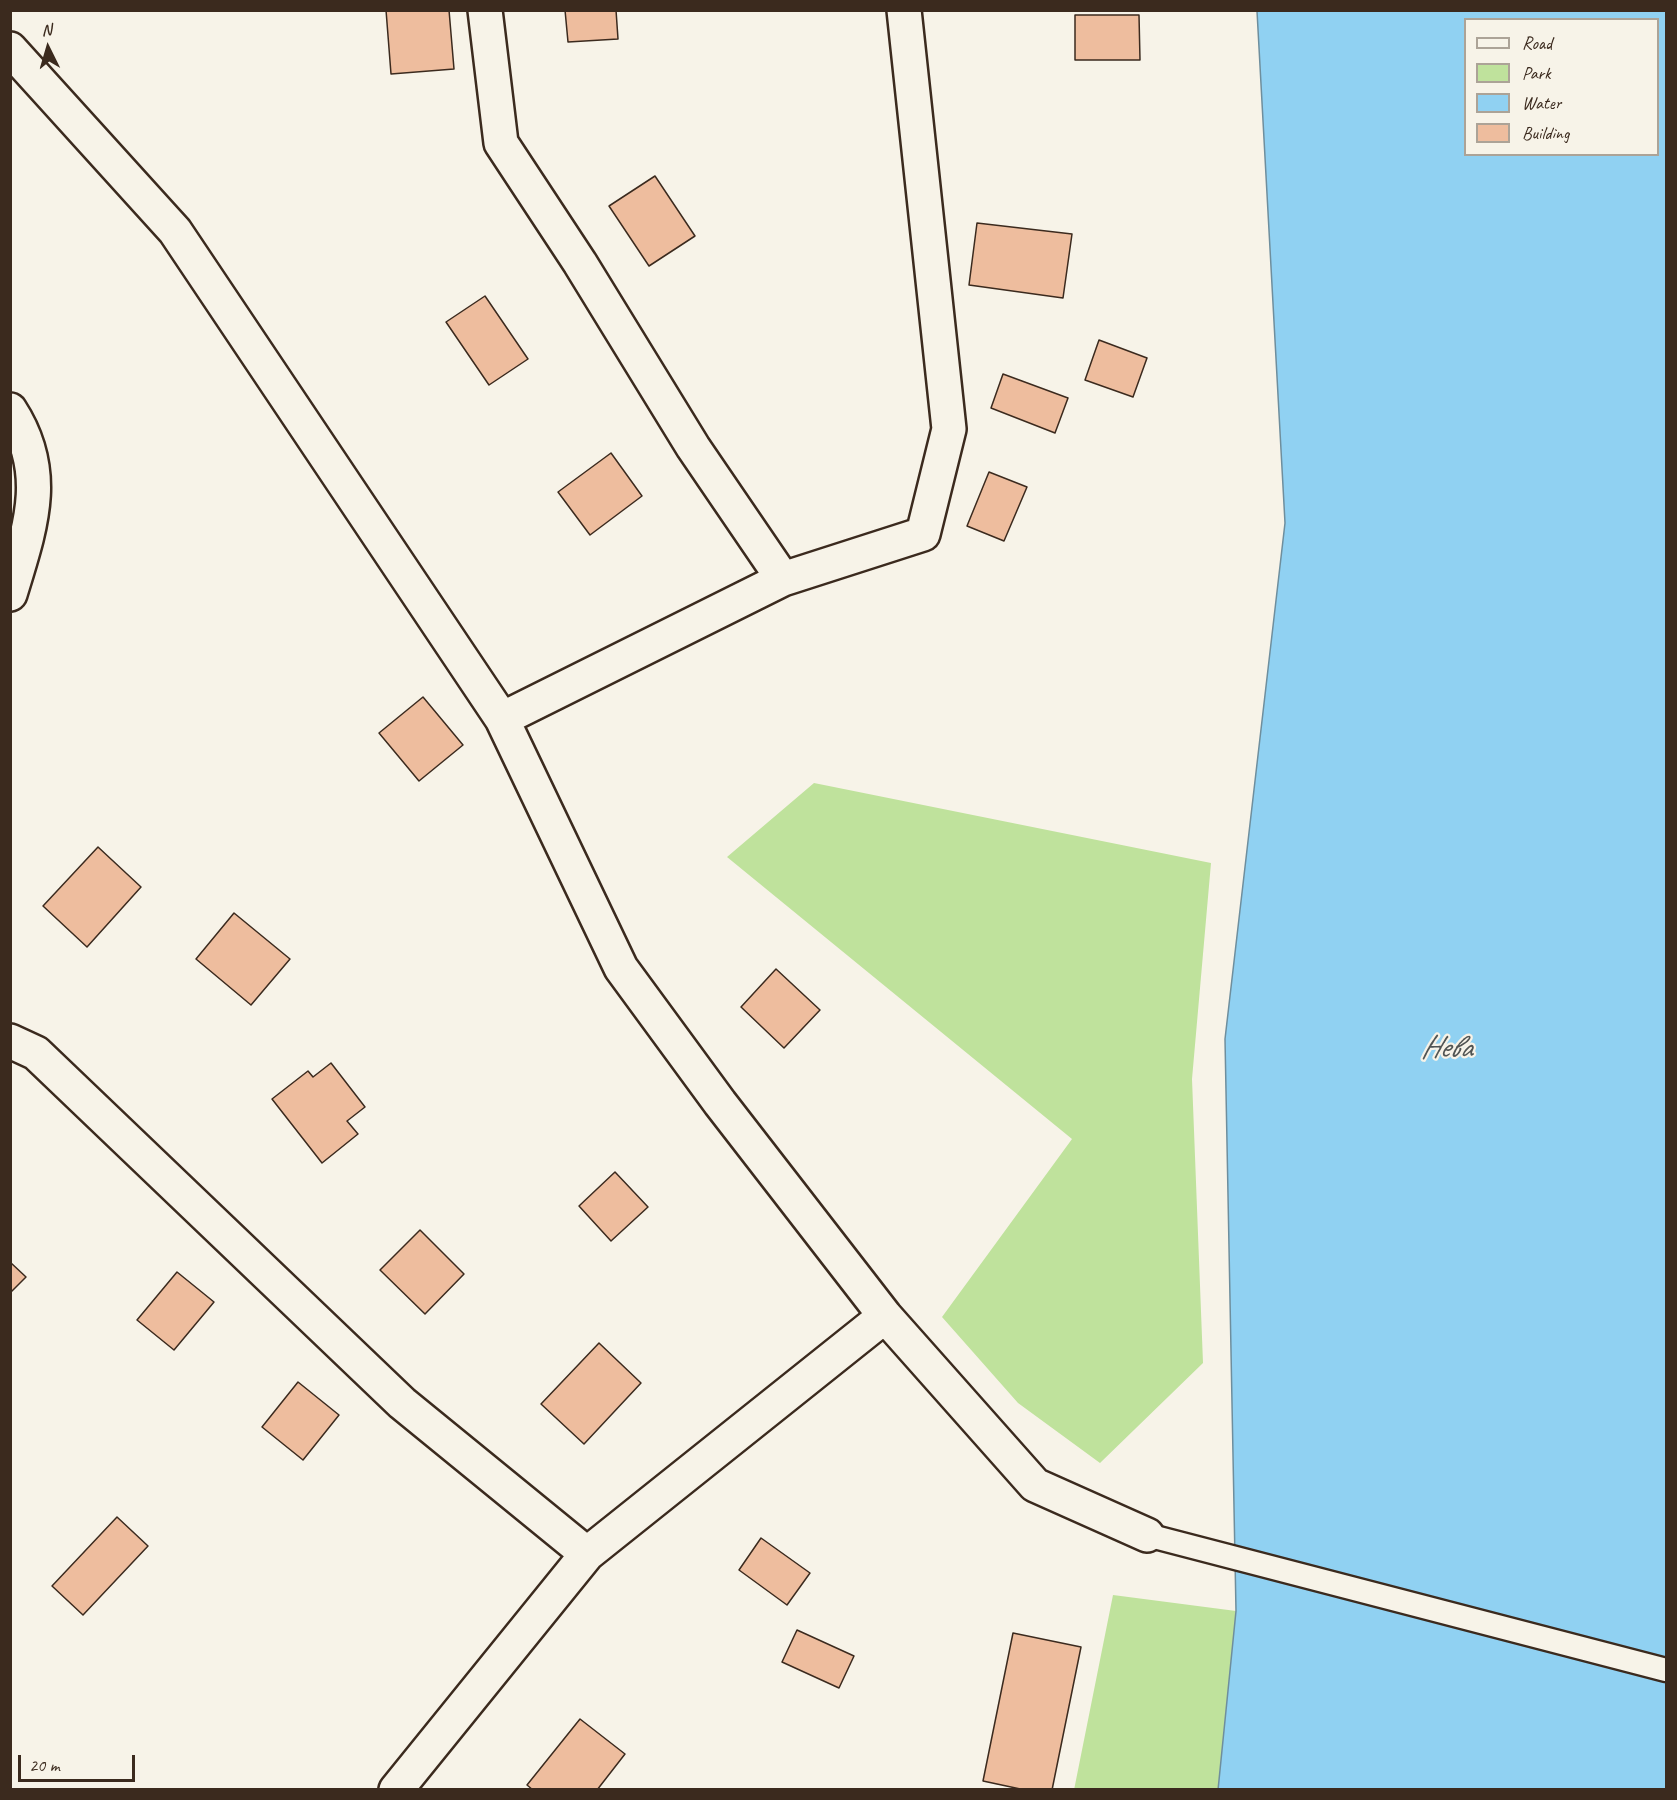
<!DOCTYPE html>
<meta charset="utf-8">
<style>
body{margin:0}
#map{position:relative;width:1677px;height:1800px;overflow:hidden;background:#f7f3e8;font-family:Caveat,sans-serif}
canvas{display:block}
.frame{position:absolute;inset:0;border:12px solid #3b2a1e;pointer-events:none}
.legend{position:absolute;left:1464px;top:18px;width:195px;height:138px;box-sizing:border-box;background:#f7f3e8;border:2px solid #aca397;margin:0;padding:8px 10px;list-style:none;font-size:18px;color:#3b2a1e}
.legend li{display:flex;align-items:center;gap:12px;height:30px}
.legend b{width:30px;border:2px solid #aca397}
.north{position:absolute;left:18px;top:18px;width:60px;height:60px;-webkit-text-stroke:4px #f7f3e8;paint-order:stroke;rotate:355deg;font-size:16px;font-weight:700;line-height:24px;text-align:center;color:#3b2a1e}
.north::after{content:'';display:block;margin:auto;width:21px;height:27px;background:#3b2a1e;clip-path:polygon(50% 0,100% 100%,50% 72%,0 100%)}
.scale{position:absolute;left:18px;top:1755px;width:117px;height:27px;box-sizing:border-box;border:3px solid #3b2a1e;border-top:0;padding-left:8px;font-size:18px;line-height:21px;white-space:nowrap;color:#3b2a1e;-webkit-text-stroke:4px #f7f3e8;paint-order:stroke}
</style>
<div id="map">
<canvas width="1677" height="1800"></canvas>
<div class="frame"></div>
<ul class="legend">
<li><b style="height:8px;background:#f7f3e8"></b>Road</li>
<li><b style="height:16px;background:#bfe29c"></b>Park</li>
<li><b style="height:16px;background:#90d1f2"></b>Water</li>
<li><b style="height:16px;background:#eebd9e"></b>Building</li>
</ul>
<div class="north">N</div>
<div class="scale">20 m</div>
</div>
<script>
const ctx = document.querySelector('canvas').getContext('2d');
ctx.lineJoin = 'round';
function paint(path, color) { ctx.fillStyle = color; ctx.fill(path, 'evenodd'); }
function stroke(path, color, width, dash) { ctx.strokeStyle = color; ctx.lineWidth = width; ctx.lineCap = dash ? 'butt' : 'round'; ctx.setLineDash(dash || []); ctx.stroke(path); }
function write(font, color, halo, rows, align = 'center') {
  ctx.font = font + ' Caveat,sans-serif'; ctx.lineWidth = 4.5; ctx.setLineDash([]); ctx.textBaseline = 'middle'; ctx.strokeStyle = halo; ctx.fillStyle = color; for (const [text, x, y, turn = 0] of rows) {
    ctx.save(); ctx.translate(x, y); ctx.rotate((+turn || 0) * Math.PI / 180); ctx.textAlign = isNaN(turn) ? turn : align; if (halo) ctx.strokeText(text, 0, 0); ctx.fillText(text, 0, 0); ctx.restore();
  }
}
paint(new Path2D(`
 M814,783L1211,863L1192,1079L1203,1363L1100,1463L1018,1403L942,1317L1072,1139L727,857Z
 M1113,1595L1236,1611L1218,1789L1074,1790Z`), '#bfe29c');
const water = new Path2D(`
 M1257,11H1666V1789L1218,1790L1236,1611L1225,1039L1285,523ZM1466,20H1658V154H1466Z`);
paint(water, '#90d1f2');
stroke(water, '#6e8e9d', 1.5);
const building = new Path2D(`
 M386,10H449L454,69L391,74Z
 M565,10H616L618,39L568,42Z
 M1075,15H1139L1140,60H1075Z
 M655,176L695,236L649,266L609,206Z
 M977,223L1072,234L1063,298L969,285Z
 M485,296L528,359L489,385L446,322Z
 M1099,340L1147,358L1133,397L1085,380Z
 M1003,374L1068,398L1055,433L991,408Z
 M611,453L642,496L590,535L558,492Z
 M989,472L1027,487L1004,541L967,526Z
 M423,697L463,745L419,781L379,733Z
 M98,847L141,887L87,947L43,906Z
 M234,913L290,959L251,1005L196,959Z
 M776,969L820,1010L784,1048L741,1007Z
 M331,1063L365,1107L347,1121L358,1134L322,1163L272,1099L308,1071L313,1077Z
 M615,1172L648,1207L611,1241L579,1206Z
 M420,1230L464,1274L425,1314L380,1270Z
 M10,1262L26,1277L10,1293Z
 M177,1272L214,1302L174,1350L137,1320Z
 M599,1343L641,1383L584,1444L541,1404Z
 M298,1382L339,1415L303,1460L262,1427Z
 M117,1517L148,1546L83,1615L52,1586Z
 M761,1538L810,1573L787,1605L739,1570Z
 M797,1630L854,1656L839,1688L782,1662Z
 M1013,1633L1081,1647L1052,1790H1025L983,1781Z
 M580,1719L625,1754L597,1790H533L527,1785Z`);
paint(building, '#eebd9e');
stroke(building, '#3b2a1e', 1.5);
const lane = new Path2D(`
 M1147,1535L1666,1670`);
const street = new Path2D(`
 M485,10L501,143L580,263L693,447L783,579
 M10,49L175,231L502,719L621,968L720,1103L885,1316L1035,1485L1147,1535
 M10,410C51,473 30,528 10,594
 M502,719L783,579L923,534L949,429L904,10
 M10,1041L36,1053L402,1403L587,1554
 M396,1790L587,1554L885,1316`);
stroke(lane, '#3b2a1e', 27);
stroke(street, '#3b2a1e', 38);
stroke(lane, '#f7f3e8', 22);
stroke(street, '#f7f3e8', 33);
write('italic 32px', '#505453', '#f7f3e8', [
 ["Нева",1446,1049]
]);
</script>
